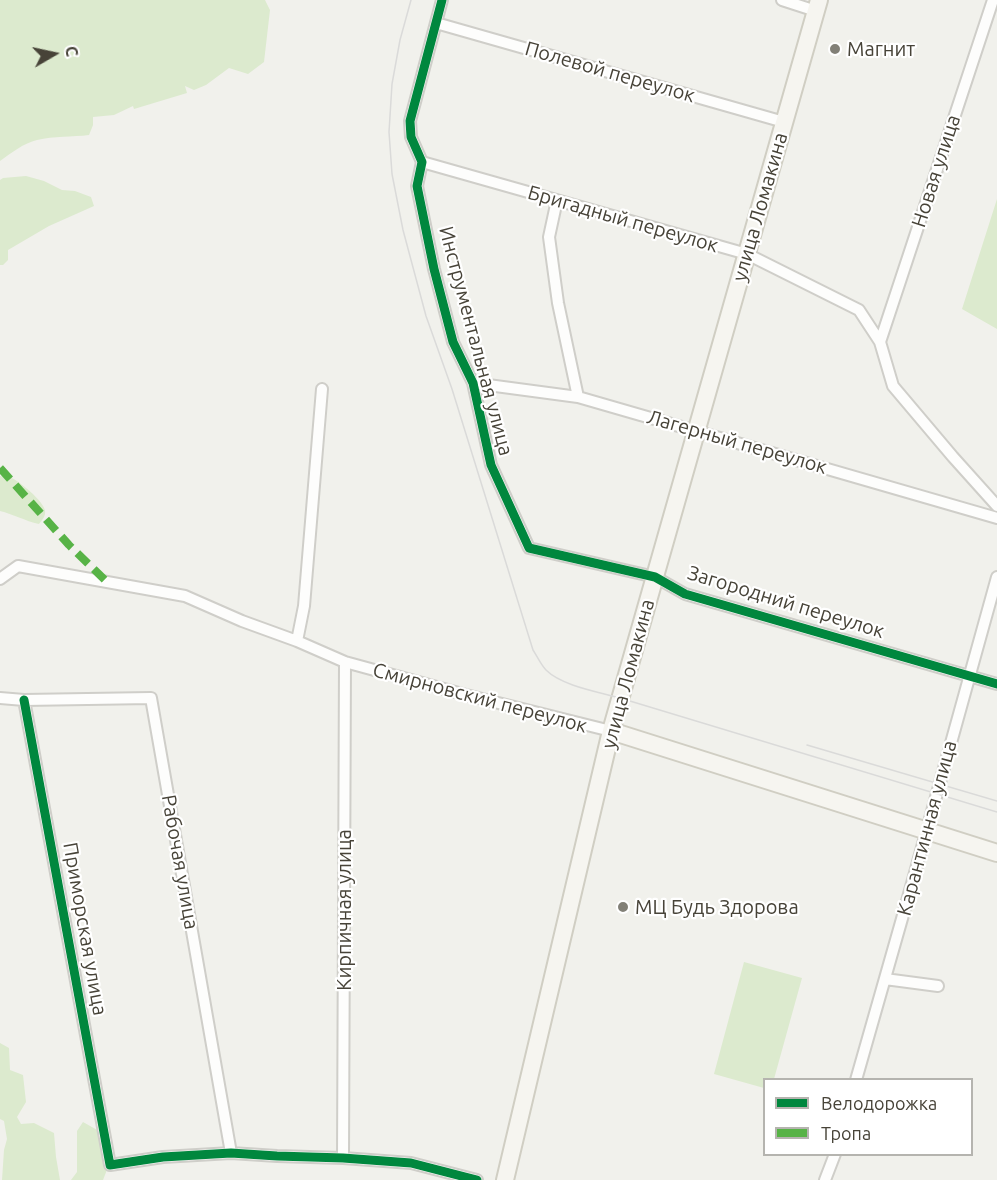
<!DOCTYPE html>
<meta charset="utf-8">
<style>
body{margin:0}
#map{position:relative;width:997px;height:1180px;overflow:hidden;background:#f1f1ec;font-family:Ubuntu,sans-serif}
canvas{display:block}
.legend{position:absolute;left:763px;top:1078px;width:210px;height:78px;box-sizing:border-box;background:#fff;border:2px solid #b5b4af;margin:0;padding:8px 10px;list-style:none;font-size:18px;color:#474338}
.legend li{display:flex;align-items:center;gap:12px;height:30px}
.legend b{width:30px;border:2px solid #b5b4af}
.north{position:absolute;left:24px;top:24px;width:60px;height:60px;-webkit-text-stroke:4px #fff;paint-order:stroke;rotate:81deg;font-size:16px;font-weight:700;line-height:24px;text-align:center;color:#474338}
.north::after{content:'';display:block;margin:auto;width:21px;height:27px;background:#474338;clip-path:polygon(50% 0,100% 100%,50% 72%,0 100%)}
</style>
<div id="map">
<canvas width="997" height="1180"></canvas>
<ul class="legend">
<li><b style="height:8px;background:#00873e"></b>Велодорожка</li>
<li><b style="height:8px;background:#57b346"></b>Тропа</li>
</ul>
<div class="north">С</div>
</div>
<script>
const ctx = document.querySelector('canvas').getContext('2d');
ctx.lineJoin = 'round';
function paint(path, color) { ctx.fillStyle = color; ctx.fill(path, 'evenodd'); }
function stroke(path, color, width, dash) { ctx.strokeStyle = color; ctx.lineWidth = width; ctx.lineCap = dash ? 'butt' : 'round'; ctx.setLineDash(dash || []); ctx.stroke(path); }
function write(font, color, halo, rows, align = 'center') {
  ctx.font = font + ' Ubuntu,sans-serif'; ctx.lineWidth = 4.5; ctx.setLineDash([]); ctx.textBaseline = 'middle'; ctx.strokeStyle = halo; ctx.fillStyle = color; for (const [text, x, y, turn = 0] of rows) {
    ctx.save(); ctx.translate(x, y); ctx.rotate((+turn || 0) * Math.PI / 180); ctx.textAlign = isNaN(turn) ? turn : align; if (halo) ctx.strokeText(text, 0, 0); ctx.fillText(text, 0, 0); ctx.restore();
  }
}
paint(new Path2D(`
 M0,0H265L270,10L264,62L248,74L229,68L206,85L194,90L185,86L187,93L134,109L133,106L114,115L93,117V125L89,135C72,137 54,136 37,140C24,143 11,153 0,161Z
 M26,176L44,181L62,190L75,191L91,197L94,206L49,226L8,250V260L3,265H0V180L3,178Z
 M997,199V329L962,309Z
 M0,476C1,476 9,477 10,477C19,481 44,501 45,511C46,516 42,520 39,524C25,521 13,514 0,511Z
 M744,962L802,978L774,1079L764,1080V1088L714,1074Z
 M0,1043L9,1048L10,1070L23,1075L26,1102L17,1117L21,1124L34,1123L54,1133L56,1157L60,1180H2L4,1150L7,1139L4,1121L0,1119Z
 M83,1122L99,1131L110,1162L103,1180H71L77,1172V1131Z`), '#dceace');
const minor = new Path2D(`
 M442,0L410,121L411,137L422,162L417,186L434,269L453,342L473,383L491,465L529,548L655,577L685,594L997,684
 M782,0L816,11
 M436,23L784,122
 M422,162L747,254L859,310L880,342L893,386L953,457L997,506
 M557,200L549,237L558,303L578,397
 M880,342L993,0
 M473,383L578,397L997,518
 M0,579L18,566L185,596L242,621L297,641L345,662L466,695L611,731
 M297,641L304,606L322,389
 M0,698L24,700L151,698L231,1153
 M24,700L110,1165L163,1157L231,1153L277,1156L343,1158L411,1163L477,1180
 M885,979L938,986
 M856,1080L913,880L997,577
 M343,1158L345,662
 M825,1180L835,1154`);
const secondary = new Path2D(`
 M611,731L997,853
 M505,1180L611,731L819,0`);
stroke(minor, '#cfcec9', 14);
stroke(secondary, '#d0cec3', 20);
stroke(minor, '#fdfdfc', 10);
stroke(secondary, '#f6f5f0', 16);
stroke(new Path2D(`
 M411,0L400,40L392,84L389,132L392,174L403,230L426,316L452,389L533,650C537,656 541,665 546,670C562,686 599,692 620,698L997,812
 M807,745L997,801`), '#dadad9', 1.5);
stroke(new Path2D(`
 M0,468L69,545L106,581`), '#57b346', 8, [15, 8]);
stroke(new Path2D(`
 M442,0L410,121L411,137L422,162L417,186L434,269L453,342L473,383L491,465L529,548L655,577L685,594L997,684
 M24,700L110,1165L163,1157L231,1153L277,1156L343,1158L411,1163L477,1180`), '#00873e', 9);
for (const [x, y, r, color] of [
 [835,49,6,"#828077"],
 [623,907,6,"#828077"]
]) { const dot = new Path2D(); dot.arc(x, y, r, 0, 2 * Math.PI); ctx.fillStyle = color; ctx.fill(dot); stroke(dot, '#fff', 2); }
write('20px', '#474338', '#fff', [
 ["Магнит",847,49],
 ["МЦ Будь Здорова",635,907]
], 'left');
write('20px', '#474338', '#fff', [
 ["Полевой переулок",610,72,16],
 ["Новая улица",936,171,-72],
 ["улица Ломакина",760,207,-74],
 ["Бригадный переулок",623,219,16],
 ["Инструментальная улица",476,341,75],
 ["Лагерный переулок",737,442,16],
 ["Загородний переулок",786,602,17],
 ["улица Ломакина",628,674,-75],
 ["Смирновский переулок",480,698,15],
 ["Карантинная улица",927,828,-75],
 ["Рабочая улица",180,862,80],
 ["Кирпичная улица",344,910,-90],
 ["Приморская улица",85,929,80]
]);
</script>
